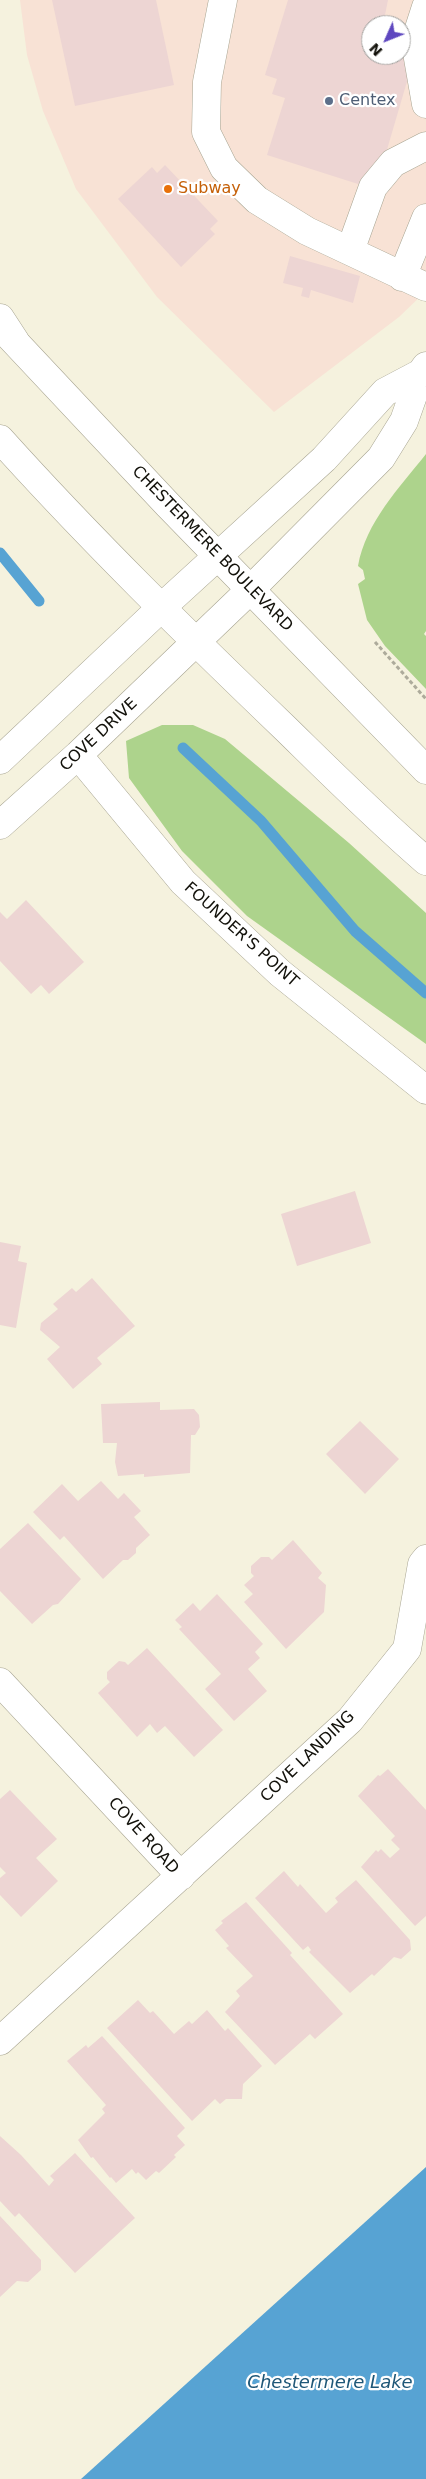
<!DOCTYPE html>
<style>
body{margin:0}
#map{position:relative;width:426px;height:2479px;overflow:hidden;background:#f5f2de;font-family:"DejaVu Sans",sans-serif}
canvas{display:block}
.north{position:absolute;left:361px;top:15px;width:50px;height:50px;box-sizing:border-box;background:#fff;border:1px solid #a0a09d;border-radius:50%;rotate:226deg;font-size:14px;font-weight:700;line-height:20px;text-align:center;color:#12110a}
.north::after{content:'';display:block;margin:auto;width:18px;height:22px;background:#5e47bf;clip-path:polygon(50% 0,100% 100%,50% 72%,0 100%)}
</style>
<div id="map">
<canvas width="426" height="2479"></canvas>
<div class="north">N</div>
</div>
<script>
const ctx = document.querySelector('canvas').getContext('2d');
ctx.lineJoin = 'round';
function paint(path, color) { ctx.fillStyle = color; ctx.fill(path, 'evenodd'); }
function stroke(path, color, width, dash) { ctx.strokeStyle = color; ctx.lineWidth = width; ctx.lineCap = dash ? 'butt' : 'round'; ctx.setLineDash(dash || []); ctx.stroke(path); }
function write(font, color, halo, rows, align = 'center') {
  ctx.font = font + ' "DejaVu Sans",sans-serif'; ctx.lineWidth = 4.5; ctx.setLineDash([]); ctx.textBaseline = 'middle'; ctx.strokeStyle = halo; ctx.fillStyle = color; for (const [text, x, y, turn = 0] of rows) {
    ctx.save(); ctx.translate(x, y); ctx.rotate((+turn || 0) * Math.PI / 180); ctx.textAlign = isNaN(turn) ? turn : align; if (halo) ctx.strokeText(text, 0, 0); ctx.fillText(text, 0, 0); ctx.restore();
  }
}
paint(new Path2D(`
 M20,0H426V291L399,317L274,412L157,297L76,189L43,111L27,55ZM371,25H401V55H371Z`), '#f8e2d5');
paint(new Path2D(`
 M426,454V631L424,634L426,636V689L385,646L367,620L358,584L365,579L363,570L358,566C366,522 399,488 426,454Z
 M162,725H193L225,739L349,843L426,913V1044L247,916L182,851L129,778L126,741Z`), '#add38c');
paint(new Path2D(`
 M426,2167V2479H81Z`), '#57a3d3');
stroke(new Path2D(`
 M0,553L39,601
 M183,748L261,821L355,931L426,993`), '#57a3d3', 11);
paint(new Path2D(`
 M52,0H156L174,85L75,106Z
 M288,0H388L383,25H371V55H395L413,61L386,153L378,172L358,184L267,155L285,98L272,94L277,79L265,75Z
 M165,165L218,221L210,229L215,234L181,267L118,199L152,167L157,173Z
 M290,256L360,276L353,303L311,290L309,298L301,296L303,288L283,283Z
 M26,900L84,962L49,994L41,985L31,994L0,961V912L7,919Z
 M355,1191L371,1243L297,1266L281,1214Z
 M0,1242L21,1246L18,1261L27,1263L16,1328L0,1325Z
 M92,1278L135,1326L97,1358L102,1364L73,1389L47,1359L60,1347L40,1330L41,1323L58,1309L53,1304L72,1288L76,1292Z
 M160,1402V1410L194,1409L199,1415L200,1427L195,1435H191L190,1473L144,1477V1474L118,1476L115,1462L117,1443H103L101,1404Z
 M360,1421L399,1459L365,1494L326,1454Z
 M101,1481L118,1499L124,1493L141,1511L134,1517L150,1535L136,1548V1553L128,1560H123L103,1579L64,1536L60,1540L33,1512L62,1484L78,1501Z
 M28,1523L81,1579L58,1604L53,1605L32,1624L0,1591V1549Z
 M293,1540L322,1573L318,1578L326,1585L324,1612L286,1649L244,1602L253,1594L244,1585L254,1576L251,1573V1566L261,1557H269L272,1560Z
 M217,1594L263,1644L255,1652L260,1658L248,1669L267,1691L234,1721L205,1689L221,1674L179,1629L182,1627L175,1620L193,1603L200,1611Z
 M147,1648L223,1730L194,1757L165,1726L157,1733L150,1724L137,1737L98,1693L110,1682L107,1679V1672L119,1661L125,1662L128,1665Z
 M388,1769L426,1810V1916L415,1926L361,1867L376,1850L378,1852L381,1849L390,1858L400,1849L391,1840L395,1836L358,1796L378,1775L380,1776Z
 M10,1790L57,1839L36,1858L58,1881L21,1917L0,1895V1878L6,1873L0,1867V1799Z
 M284,1871L298,1887L300,1884L326,1913L338,1902L335,1898L356,1880L410,1940L411,1950L401,1959L394,1957L374,1976L372,1974L350,1993L309,1952L311,1950L308,1946L303,1950L255,1898Z
 M246,1902L292,1953L290,1955L343,2014L315,2039L310,2034L275,2065L225,2012L240,1996L236,1991L253,1976L226,1948L229,1946L215,1930L223,1923L221,1921Z
 M138,2000L150,2013L153,2011L174,2034L189,2021L192,2024L207,2010L225,2031L228,2028L262,2066L243,2084L242,2099H226L220,2104L215,2099L192,2121L107,2028Z
 M102,2036L185,2128L177,2136L185,2145L174,2155L176,2157L159,2173L156,2171L146,2180L138,2172L136,2174L132,2169L116,2183L111,2177L110,2178L93,2157L91,2158L78,2140L105,2113L102,2109L106,2105L67,2061L86,2045L88,2048Z
 M0,2136L21,2155L49,2186L54,2180L50,2176L75,2153L135,2218L75,2273L19,2213L15,2217L0,2201Z
 M0,2216L41,2260V2270L28,2282L17,2281L0,2297Z`), '#edd5d3');
const minor = new Path2D(`
 M223,0L207,82L206,132L224,168L257,200L307,231L426,287
 M426,7L415,41L426,104
 M350,251L373,187L393,163L426,146
 M402,277L426,218
 M78,755L183,882L280,973L426,1090
 M0,760L162,607L324,459L385,392L421,373
 M0,825L78,755L250,590L381,458L404,421L421,373L426,366
 M0,1682L181,1876
 M0,2041L350,1720L407,1649L422,1564L426,1559`);
const major = new Path2D(`
 M0,326L168,505L426,770
 M0,439C91,540 188,635 286,729C332,774 377,819 426,861`);
const highway = new Path2D(`
 M0,318L15,341`);
stroke(minor, '#a7a491', 29);
stroke(major, '#a7a491', 29);
stroke(highway, '#a7a491', 29);
stroke(new Path2D(`
 M375,642L426,699`), '#adab9b', 3, [4, 2.5]);
stroke(minor, '#fff', 28);
stroke(major, '#fff', 28);
stroke(highway, '#fff', 28);
for (const [x, y, r, color] of [
 [329,101,5,"#5c6f8a"],
 [168,189,5,"#e8710a"]
]) { const dot = new Path2D(); dot.arc(x, y, r, 0, 2 * Math.PI); ctx.fillStyle = color; ctx.fill(dot); stroke(dot, '#fff', 2); }
write('16px', '#4e5e75', '#fff', [
 ["Centex",339,101]
], 'left');
write('16px', '#c56008', '#fff', [
 ["Subway",178,189]
], 'left');
write('16px', '#12110a', '#fff', [
 ["CHESTERMERE BOULEVARD",212,549,46],
 ["COVE DRIVE",99,735,-43],
 ["FOUNDER'S POINT",241,935,42],
 ["COVE LANDING",308,1757,-44],
 ["COVE ROAD",143,1836,48]
]);
write('italic 18px', '#1e5778', '#fff', [
 ["Chestermere Lake",330,2383]
]);
</script>
